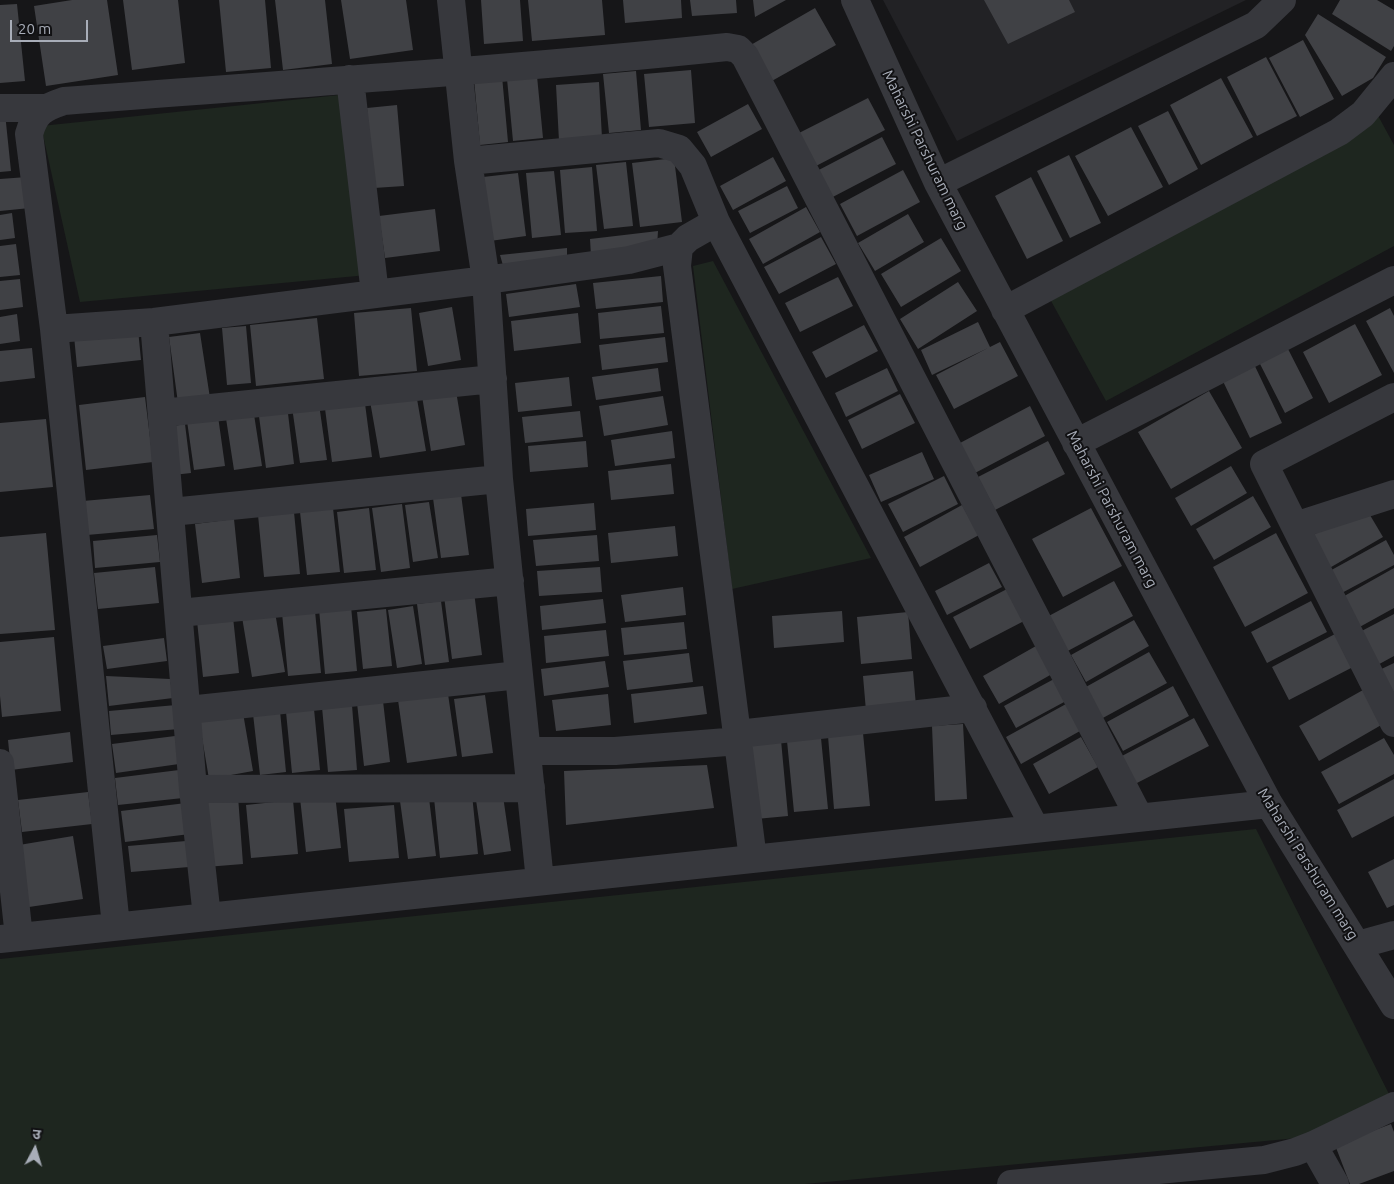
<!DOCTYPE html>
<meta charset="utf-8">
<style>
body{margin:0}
#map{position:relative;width:1394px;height:1184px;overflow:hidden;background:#161618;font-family:Ubuntu,"Noto Sans Devanagari",sans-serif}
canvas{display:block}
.north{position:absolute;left:10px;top:1124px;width:50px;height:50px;-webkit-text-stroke:4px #111113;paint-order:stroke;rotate:6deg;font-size:14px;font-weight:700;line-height:20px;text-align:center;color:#a8adb8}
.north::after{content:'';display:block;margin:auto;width:18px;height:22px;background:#a8adb8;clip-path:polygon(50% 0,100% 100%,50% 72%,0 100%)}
.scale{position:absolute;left:10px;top:20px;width:78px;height:22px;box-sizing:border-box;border:2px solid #a8adb8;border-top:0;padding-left:6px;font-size:15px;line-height:18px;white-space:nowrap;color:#a8adb8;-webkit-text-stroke:4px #111113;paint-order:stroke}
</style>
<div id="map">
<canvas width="1394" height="1184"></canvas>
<div class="north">उ</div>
<div class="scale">20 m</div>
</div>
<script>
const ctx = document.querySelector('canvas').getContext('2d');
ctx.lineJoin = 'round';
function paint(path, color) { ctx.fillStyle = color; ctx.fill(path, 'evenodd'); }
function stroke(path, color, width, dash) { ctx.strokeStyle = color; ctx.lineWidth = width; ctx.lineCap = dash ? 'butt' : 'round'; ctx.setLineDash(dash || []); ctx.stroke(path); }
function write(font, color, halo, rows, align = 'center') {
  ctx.font = font + ' Ubuntu,sans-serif'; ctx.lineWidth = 4; ctx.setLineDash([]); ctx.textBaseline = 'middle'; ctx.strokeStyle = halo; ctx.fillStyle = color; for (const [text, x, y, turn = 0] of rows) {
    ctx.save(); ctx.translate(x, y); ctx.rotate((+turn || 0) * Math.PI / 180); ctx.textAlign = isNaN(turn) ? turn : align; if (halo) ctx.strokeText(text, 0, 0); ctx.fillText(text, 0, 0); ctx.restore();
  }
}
paint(new Path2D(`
 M883,0H1246L957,141Z`), '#222225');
paint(new Path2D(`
 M359,93L378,274L80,302L41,126Z
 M1370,101L1394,145V246L1106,401L1039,279Z
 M713,261L871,558L732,589L693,266Z
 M1256,829L1394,1104L1308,1137L805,1184H0V959Z`), '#1e261f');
paint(new Path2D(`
 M72,0H107L118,75L46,86L34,6Z
 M123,0H178L185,63L132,70Z
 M219,0H265L271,68L226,72Z
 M275,0H325L332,64L283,70Z
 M341,0H406L413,50L350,59Z
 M481,0H520L523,41L484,44Z
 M528,0H602L605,35L532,41Z
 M623,0H681L682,18L625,23Z
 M690,0H736L737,13L692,16Z
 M753,0H786L755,17Z
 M984,0H1069L1075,12L1008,44Z
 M1340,0H1377L1394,10V46L1391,51L1332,14Z
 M17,4L25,81L0,83V5Z
 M815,8L836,45L770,82L749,46Z
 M1318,14L1386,57L1373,78L1342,96L1305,35Z
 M1303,40L1334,99L1300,117L1269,58Z
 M1266,57L1297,116L1257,136L1227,77Z
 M691,70L695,123L649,127L644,74Z
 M636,71L641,130L609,133L603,74Z
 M502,76L508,142L480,145L474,79Z
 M537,76L543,138L513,141L507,79Z
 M1221,78L1253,137L1201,165L1170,105Z
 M599,82L602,138L559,141L556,85Z
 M868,98L885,130L816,166L799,133Z
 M748,104L762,129L711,157L697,132Z
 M397,105L404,186L374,188L367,108Z
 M1168,111L1198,169L1169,185L1138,126Z
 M0,113H5L11,171L0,172Z
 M1131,127L1163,187L1108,216L1075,156Z
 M882,137L896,164L827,200L813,173Z
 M1069,155L1101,223L1070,238L1037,171Z
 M773,157L786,181L733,210L720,186Z
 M674,158L682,222L640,227L632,163Z
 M626,162L633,226L604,229L596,165Z
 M592,167L597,231L565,233L560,170Z
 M903,170L920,202L857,236L840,204Z
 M554,171L561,235L532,238L526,173Z
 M518,173L526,236L490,241L483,177Z
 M27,177L30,208L0,211V179Z
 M1031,177L1063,241L1027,259L995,196Z
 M787,186L798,208L750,233L738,211Z
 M806,207L820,232L763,264L749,239Z
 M435,209L440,251L385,258L379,216Z
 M12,213L15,238L0,240V215Z
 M908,214L924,242L875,271L858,243Z
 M658,231L657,247L591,256L590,239Z
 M821,237L836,264L779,294L764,267Z
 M941,238L961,271L901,307L881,274Z
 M16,244L20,275L0,277V246Z
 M567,248V264L504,269L500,255Z
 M661,276L663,302L596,309L593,283Z
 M838,277L853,306L800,332L785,303Z
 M20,279L23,307L0,310V281Z
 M958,282L977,311L918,349L900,319Z
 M576,284L580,307L509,317L506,294Z
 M661,306L664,333L600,339L598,313Z
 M452,307L461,360L428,366L419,313Z
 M411,308L417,371L359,376L354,313Z
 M1390,308L1394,316V373L1366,321Z
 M578,313L581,343L514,351L511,321Z
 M17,314L20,341L0,344V317Z
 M317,318L324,379L256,386L250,325Z
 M978,322L990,347L1000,342L1018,376L954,409L936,375L988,348L932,375L921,350Z
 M1355,324L1382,375L1329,403L1303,352Z
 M864,325L878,351L826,378L812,352Z
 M246,326L251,383L227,385L222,328Z
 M138,329L141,360L77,367L74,336Z
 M200,333L210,398L178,403L169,337Z
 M665,337L668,362L602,370L599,345Z
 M1287,347L1313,398L1285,413L1259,362Z
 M32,348L35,378L0,382V351Z
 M1253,362L1282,423L1250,438L1221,377Z
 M658,368L661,391L596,400L592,377Z
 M887,368L898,391L846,417L835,393Z
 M569,377L572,406L518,412L515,383Z
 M455,385L465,445L431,451L421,390Z
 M1209,391L1242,448L1171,489L1138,432Z
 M416,393L426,451L380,458L370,401Z
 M900,394L915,423L862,449L848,420Z
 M364,396L372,457L332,462L324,401Z
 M663,396L668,425L604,436L599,406Z
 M145,397L153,462L86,470L79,405Z
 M319,404L327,460L300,463L292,407Z
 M287,405L294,464L266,468L258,409Z
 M1030,406L1045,436L975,473L960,443Z
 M253,408L262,466L234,470L225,412Z
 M217,409L225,466L194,470L186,414Z
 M580,411L583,437L525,443L522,417Z
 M46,419L53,487L0,492V423Z
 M185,424L191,473L173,475L168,427Z
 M672,431L675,458L615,466L611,440Z
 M586,441L588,467L530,472L528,446Z
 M1048,441L1065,474L995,510L978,477Z
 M922,452L934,479L881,502L869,475Z
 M671,464L674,494L611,500L608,471Z
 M1231,466L1247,493L1191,526L1175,498Z
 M944,476L958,504L903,532L888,504Z
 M461,494L469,555L441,558L433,498Z
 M150,495L154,529L87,535L83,501Z
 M1253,496L1271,527L1214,560L1196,529Z
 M429,502L438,558L413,562L405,505Z
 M594,503L596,530L528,536L526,509Z
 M402,504L410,568L381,572L372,508Z
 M962,505L979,535L920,567L904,537Z
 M1364,505L1383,537L1326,570L1308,538Z
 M333,508L340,572L307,575L300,512Z
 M369,508L376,570L344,573L337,512Z
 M1091,508L1122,566L1063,597L1032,539Z
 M294,512L300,574L264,577L258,515Z
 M234,519L240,578L202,583L195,524Z
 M675,526L678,556L611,563L608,533Z
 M46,533L55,630L0,634V537Z
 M1276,533L1308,593L1245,627L1213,567Z
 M157,535L160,562L95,568L93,541Z
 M597,535L599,561L536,566L533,540Z
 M1386,540L1394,555V565L1338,595L1326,573Z
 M989,563L1002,587L947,615L935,591Z
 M155,567L159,603L98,609L94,573Z
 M600,567L602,592L539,596L537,571Z
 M1394,568V608L1356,629L1339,599Z
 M1114,581L1133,616L1064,653L1045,618Z
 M683,587L686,615L625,622L621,595Z
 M1007,589L1024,621L970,649L953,617Z
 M474,592L482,655L452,659L444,596Z
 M603,599L606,623L542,630L540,606Z
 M441,601L449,662L425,665L417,604Z
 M1311,601L1327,632L1267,663L1251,632Z
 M351,606L357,671L325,674L319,609Z
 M413,606L422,664L397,668L388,610Z
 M386,609L392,666L363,669L357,612Z
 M315,611L321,673L288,676L282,613Z
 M842,611L844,642L774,648L772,616Z
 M275,612L285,672L252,677L242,617Z
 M908,612L912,659L861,664L857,617Z
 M1394,614V656L1372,668L1354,635Z
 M233,617L239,673L203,677L197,621Z
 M1134,620L1149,646L1086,682L1071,655Z
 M684,622L687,649L624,655L621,628Z
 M606,630L609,656L546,663L544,636Z
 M1335,634L1353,667L1289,700L1272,667Z
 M54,637L61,711L2,717L0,696V642Z
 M164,638L167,661L107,669L103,646Z
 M1036,646L1052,674L999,704L983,676Z
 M1149,652L1167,683L1101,719L1084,688Z
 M689,653L693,682L627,690L623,661Z
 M605,661L609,687L544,696L541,669Z
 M1394,663V704L1373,673Z
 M913,671L916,706L866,711L863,676Z
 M106,676L170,679L173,698L109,706Z
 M1054,679L1066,701L1016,728L1004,706Z
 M703,686L707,714L634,723L631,694Z
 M1173,686L1189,716L1123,751L1107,722Z
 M1363,690L1383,724L1319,761L1299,726Z
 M448,694L457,756L407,763L398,700Z
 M608,694L611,725L556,731L552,700Z
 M485,695L493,753L462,757L454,699Z
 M383,701L390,762L364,766L357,703Z
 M1066,704L1080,731L1021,764L1006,737Z
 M176,705L179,729L111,735L109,711Z
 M352,705L357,770L328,772L322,707Z
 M314,709L320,770L292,773L286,712Z
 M280,711L286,772L260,775L253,714Z
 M243,713L253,771L209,779L199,720Z
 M1194,718L1209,746L1135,784L1120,757Z
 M963,724L967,799L935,801L932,726Z
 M70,732L73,762L11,770L8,740Z
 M863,733L870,806L834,809L828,736Z
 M175,736L179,764L116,773L112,744Z
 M1081,737L1098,767L1049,794L1033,764Z
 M821,738L828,809L794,812L787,741Z
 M1384,738L1394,755V774L1339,804L1321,772Z
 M781,740L788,816L756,819L749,743Z
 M707,765L714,808L566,825L564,771Z
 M179,770L183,798L118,805L115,778Z
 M1394,779V816L1352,838L1337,810Z
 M88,792L92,824L22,832L18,800Z
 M335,794L341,848L306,852L300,798Z
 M472,794L478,854L440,858L434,798Z
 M238,796L243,864L206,867L200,799Z
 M503,796L511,851L484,855L476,800Z
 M429,798L436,856L408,859L400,801Z
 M293,800L298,854L251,858L246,805Z
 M186,803L190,834L125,842L121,811Z
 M394,805L399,858L349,862L344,809Z
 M73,836L83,899L29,907L19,845Z
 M186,841L189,867L131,872L128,846Z
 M1394,859V905L1387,908L1368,872Z
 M1391,1124L1394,1132V1171L1359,1184H1350L1335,1145Z`), '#404145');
stroke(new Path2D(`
 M451,0L468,161L486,280L499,479L540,881
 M855,0L938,183L1269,804L1394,1005
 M350,79L375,294
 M0,108H45
 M468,161L659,143L679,149L693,166L716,222L1035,828
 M938,183L1256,25L1282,0
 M716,222L688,238L679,247L677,266L753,859
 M1005,310L1339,132L1363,114L1394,76
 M154,322L193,789L207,917
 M54,329L154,322L486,280L629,260L679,247
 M1394,397L1264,464L1295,526L1394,494
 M162,413L493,379
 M1076,443L1394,280
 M171,512L499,479
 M1295,526L1394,723
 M179,613L510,581
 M188,710L519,675
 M738,734L973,708
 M527,751H615L739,741
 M0,763L19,937
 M193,789L531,788
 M116,926L54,329L29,134C35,112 43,108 64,101C285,84 506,70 727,47L738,49L745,56L1139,817
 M0,939L1269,804
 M1358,945L1394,935
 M1313,1145L1335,1184
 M1011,1184L1264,1160L1295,1152L1313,1145L1394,1106`), '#37383d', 28);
write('15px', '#a8adb8', '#111113', [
 ["Maharshi Parshuram marg",925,150,64],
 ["Maharshi Parshuram marg",1112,509,62],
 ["Maharshi Parshuram marg",1308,864,58]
]);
</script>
